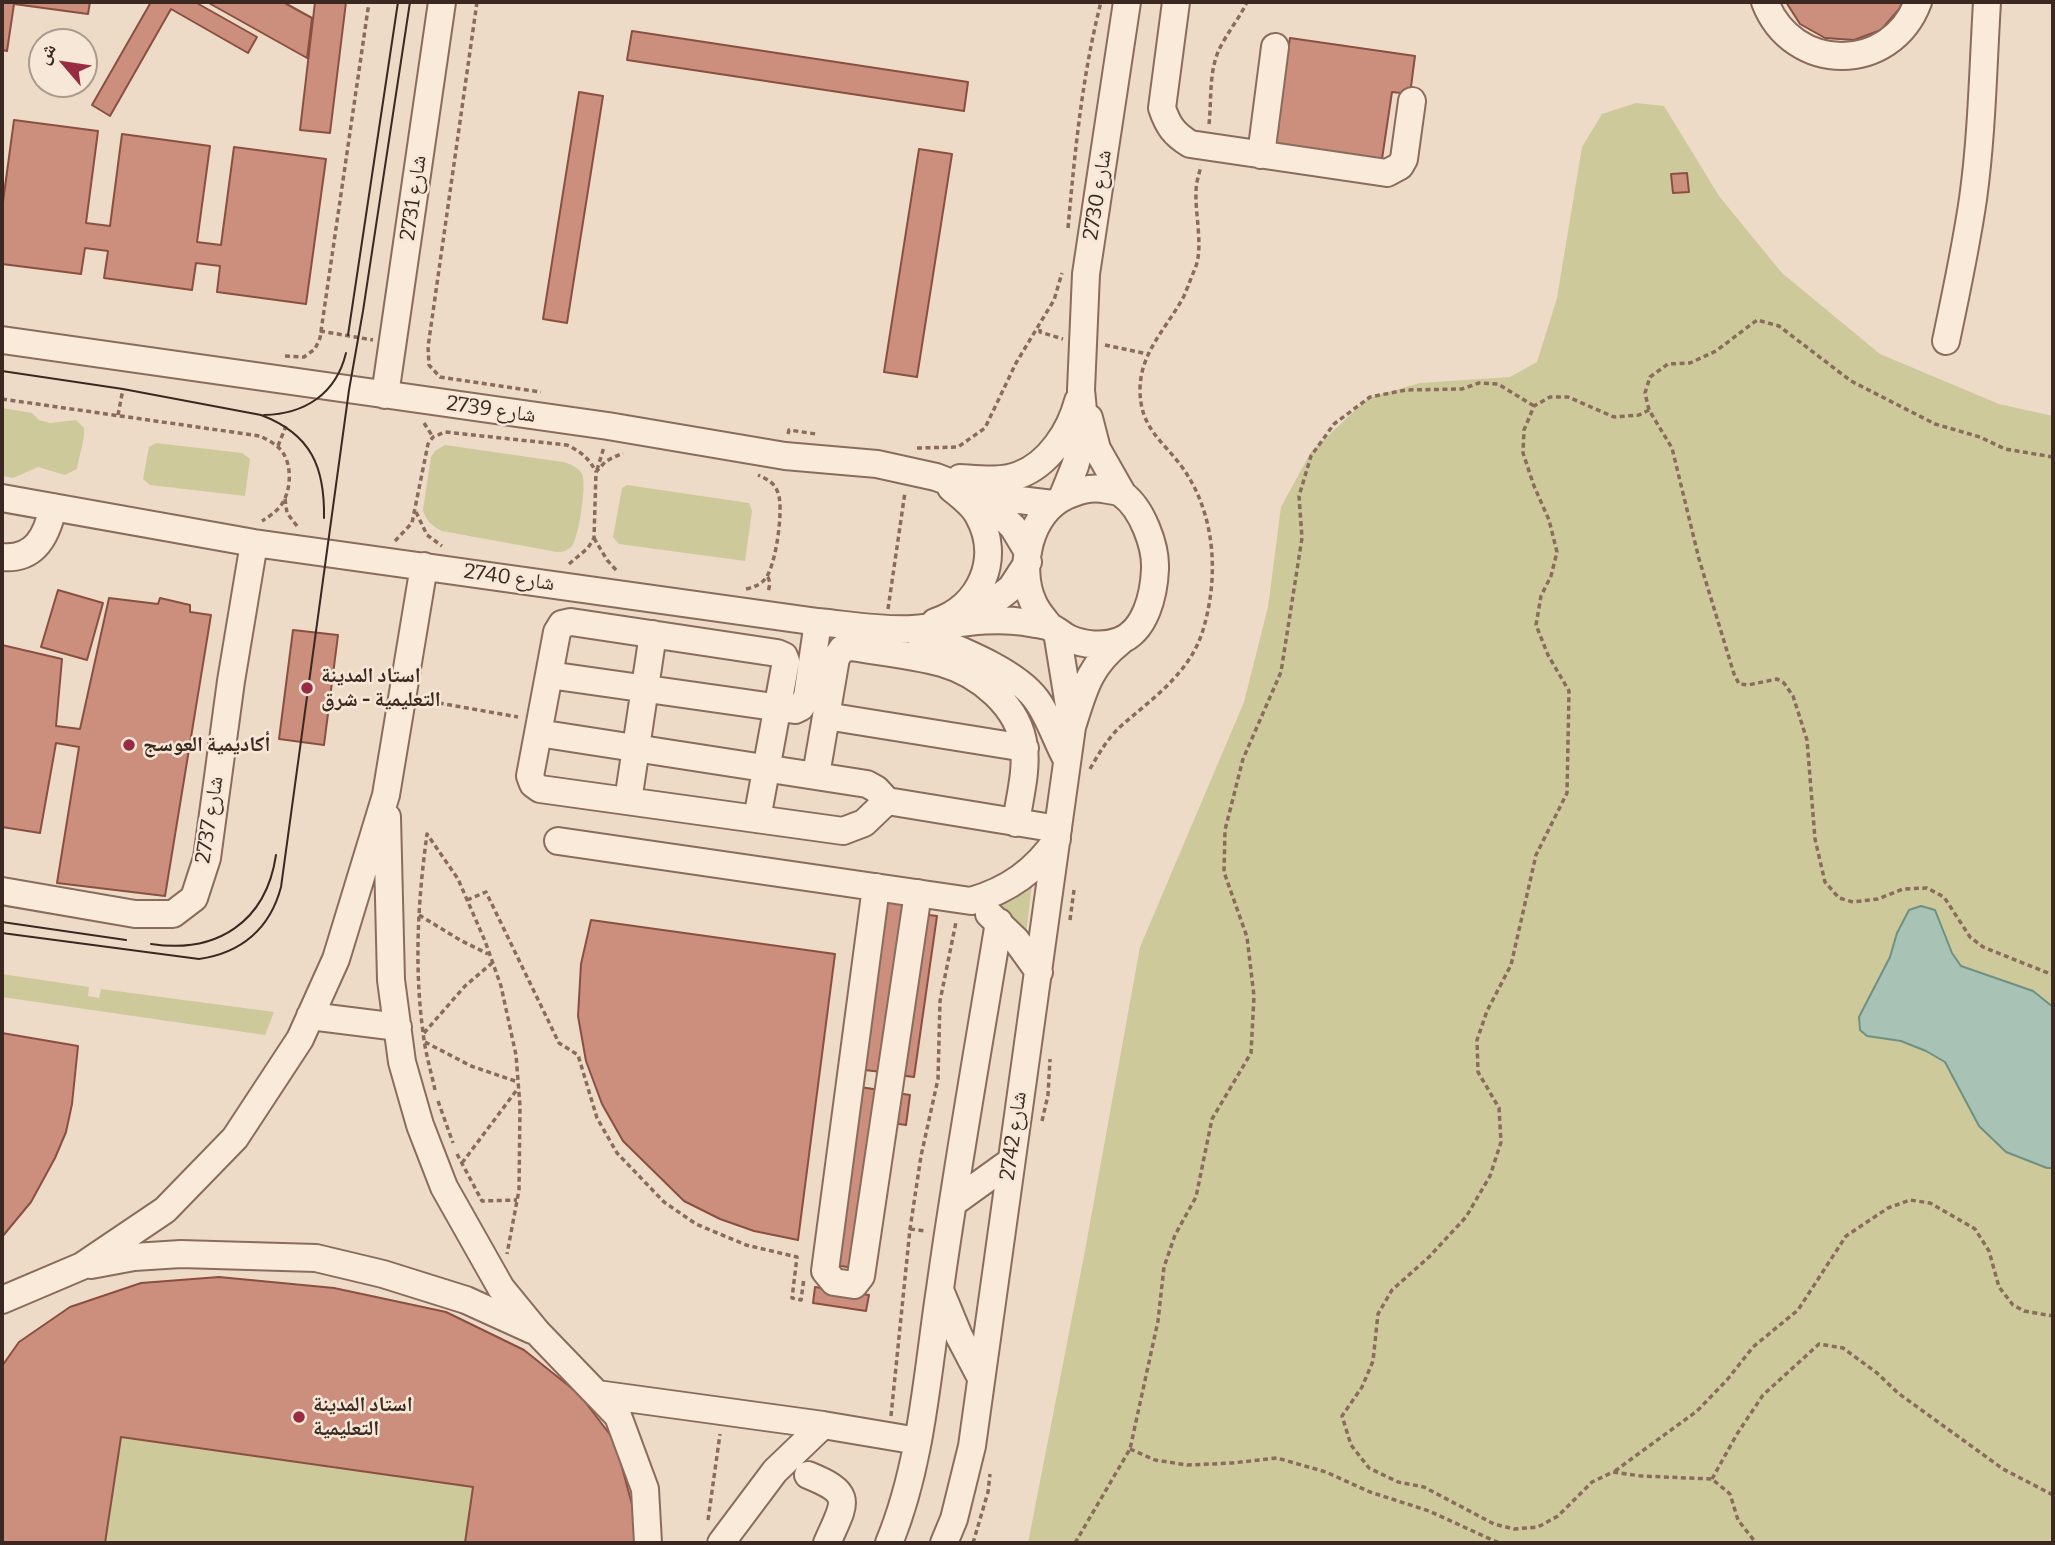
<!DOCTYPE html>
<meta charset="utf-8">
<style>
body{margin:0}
#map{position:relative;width:2055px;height:1545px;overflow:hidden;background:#eedbc7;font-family:Bitter,"Noto Naskh Arabic",serif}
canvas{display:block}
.frame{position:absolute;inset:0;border:4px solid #3b2820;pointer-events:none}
.north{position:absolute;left:28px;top:28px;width:70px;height:70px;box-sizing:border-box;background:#f6e7d7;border:2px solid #ab9b8e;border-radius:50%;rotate:299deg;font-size:19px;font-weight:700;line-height:28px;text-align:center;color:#3b2820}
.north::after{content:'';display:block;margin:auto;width:24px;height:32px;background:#992c42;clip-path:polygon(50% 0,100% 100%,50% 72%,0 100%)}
</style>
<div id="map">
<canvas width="2055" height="1545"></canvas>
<div class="frame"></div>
<div class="north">ش</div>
</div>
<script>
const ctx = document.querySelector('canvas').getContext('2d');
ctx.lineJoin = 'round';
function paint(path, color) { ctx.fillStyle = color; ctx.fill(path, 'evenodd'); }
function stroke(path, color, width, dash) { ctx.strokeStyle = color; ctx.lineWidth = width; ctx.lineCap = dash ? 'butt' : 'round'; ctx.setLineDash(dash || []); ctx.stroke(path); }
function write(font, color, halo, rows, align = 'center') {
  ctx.font = font + ' Bitter,"Noto Naskh Arabic",serif'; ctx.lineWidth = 5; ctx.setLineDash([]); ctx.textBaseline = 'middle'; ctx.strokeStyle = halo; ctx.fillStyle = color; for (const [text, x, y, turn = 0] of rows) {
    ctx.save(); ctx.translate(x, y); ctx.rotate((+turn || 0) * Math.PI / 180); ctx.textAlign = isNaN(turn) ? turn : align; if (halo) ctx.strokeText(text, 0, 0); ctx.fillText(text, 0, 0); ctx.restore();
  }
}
paint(new Path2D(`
 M1636,103L1664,106L1719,196L1782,273L1880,354L1999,404L2053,416V1543H1028L1084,1256L1140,947L1244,702L1268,607L1281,507L1311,452L1368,398L1420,383L1510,377L1537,362L1557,298L1582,147L1602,114Z
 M2,408L32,413L39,420L50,423L76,420L84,428C85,442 79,455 77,469L65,475L38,467L13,478L2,476Z
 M156,443L242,453L250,459L245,496L150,485L143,479L149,447Z
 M445,445L563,462C571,464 578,467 582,474C587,483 579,537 572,546C567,551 563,552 557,552L442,531C432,526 426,521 423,510L431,457L435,451Z
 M627,485L749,503L752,511L745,561L619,544L613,537L622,488Z
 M1033,875L1025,944L990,911Z
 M2,974L89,987L88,996L99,998L101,989L274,1012L265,1035L2,997Z
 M446,1312L524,1350L579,1394L615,1441L634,1512L635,1543H2V1366L19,1342Z`), '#cdc99b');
const water = new Path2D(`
 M1921,906L1935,910L1952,953L1961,966L2033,991L2053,1007V1168H2047L2006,1152L1979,1126L1945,1062L1926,1051L1901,1041L1867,1036L1860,1030L1859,1017L1890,957L1897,933L1909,910Z`);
paint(water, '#a8c2b5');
stroke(water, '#6e9182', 2);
const building = new Path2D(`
 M2,2H90L88,14L14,4L7,51L2,50Z
 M151,2H195L257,37L248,53L171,9L110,116L92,105Z
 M207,2H283L312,18L307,58Z
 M315,2H346L330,133L300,130Z
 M1786,2H1902L1900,8L1881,30L1854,40L1825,38L1800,24Z
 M632,31L968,82L964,111L627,60Z
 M1290,38L1415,56L1410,94L1392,92L1382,159L1273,143Z
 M579,92L603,96L567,323L543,319Z
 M14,120L98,131L86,223L110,226L122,134L210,146L197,242L221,245L234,147L326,159L306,304L217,292L220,266L196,263L192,290L104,278L108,251L85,248L81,274L2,264V209Z
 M919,149L952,154L917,377L884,372Z
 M1687,173L1689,192L1673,193L1671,174Z
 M58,590L103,603L87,660L41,647Z
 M109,598L158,604L160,598L190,605V612L211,615L165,896L57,883L79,747L56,743L40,833L2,827V645L62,659L56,726L80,729Z
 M293,630L338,635L324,745L279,739Z
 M879,900L904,904L882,1072L856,1069Z
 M921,914L937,916L914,1077L898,1075Z
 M591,920L835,954L798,1240L754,1231L720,1219L684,1201L623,1141L602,1104L586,1061L578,1016L581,964Z
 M2,1033L78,1046L72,1104L66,1132L55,1158L31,1202L2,1237Z
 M853,1086L880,1090L854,1268L828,1264Z
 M897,1093L910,1095L906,1125L893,1123Z
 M219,1277L334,1288L446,1312L524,1350L579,1394L615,1441L634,1512L635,1543H465L473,1487L121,1437L105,1543H2V1366L19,1342L70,1307L141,1283Z
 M815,1287L869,1295L866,1311L813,1303Z`);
paint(building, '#cc8f7d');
stroke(building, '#895042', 2);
const minor = new Path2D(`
 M1176,2L1162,108C1168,126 1174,134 1190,144L1387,173L1400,166L1404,159L1412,101
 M1765,2C1793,74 1891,74 1918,2
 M1261,155L1275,47
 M2,340L608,426L785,456L877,464L936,477L986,496L1053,504
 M1946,341C1956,294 1966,247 1973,199C1982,134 1983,68 1987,2
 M385,395L442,2
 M1089,418L1097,449L1122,493
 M960,478C978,479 1002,482 1019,475C1049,464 1070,431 1078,401
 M978,493L1013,527L1028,552
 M2,498L254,543L818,622C849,625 882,631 913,629C949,626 987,616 1024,622C1032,624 1042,624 1050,627C1056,629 1062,635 1068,638C1083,645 1104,647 1119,641C1146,631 1154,594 1155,569C1156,546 1142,508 1122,494C1118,491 1108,490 1102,489C1089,487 1078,491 1066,496C1030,513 1017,567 1033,602C1037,612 1045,620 1051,628
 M1062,498L1075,466L1085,430L1081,390L1086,274L1127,2
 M2,557C35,560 47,536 53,507
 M935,622C981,607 1002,558 978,515C973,505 960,495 951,488
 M967,622L1011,588L1028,562
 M913,630C949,646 1013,668 1036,699C1049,716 1056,740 1066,758
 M1057,632L1071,718
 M549,675L795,710L801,707L807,697L818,622
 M826,716L1025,748
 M538,733L867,784L876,789L887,801L1058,829
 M816,775L836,658L842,649L851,647C881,652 913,655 942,663C980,674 1020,707 1024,748C1027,772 1019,800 1016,823
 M628,801L653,634
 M387,817L391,980L402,1062L420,1125L444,1187L501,1288L537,1332L618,1416L645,1489L648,1543
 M757,819L786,661L784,656L777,653L571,622L562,624L557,632L530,776L533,784L540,789L843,831L864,823L887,801
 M558,841L971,901C1008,890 1036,871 1057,839
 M876,887L825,1271L834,1282L854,1285L861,1276L918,893
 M2,891L135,914H173L194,898L207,858L231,681L254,543
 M989,914L1016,940L1039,972
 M310,1016L398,1027
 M953,1203L1010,1162
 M91,1265L134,1257L181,1254L316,1258L383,1274L466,1300L532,1330
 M940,1290L959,1336L981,1378
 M2,1300L82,1266L165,1210L235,1138L300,1039L336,959L386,795L424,566
 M597,1394L823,1425L918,1441
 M808,1475C855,1494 845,1502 827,1543
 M721,1543L775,1471L823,1425
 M889,1543C922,1463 927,1374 940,1289C957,1166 979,1044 999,922
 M944,1543L954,1519L972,1446L1072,727C1084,689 1089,666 1121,641`);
stroke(minor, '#8a6c5c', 30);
stroke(new Path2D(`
 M477,2L428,347L429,365L440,377L541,392
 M1209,124C1212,97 1208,68 1222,44C1230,29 1240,17 1247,2
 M1068,228C1075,151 1082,76 1101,2
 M1040,329V332L1063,339
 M320,331L373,340
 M1105,345L1148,354
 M285,356L304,357L315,349L320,338L369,2
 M2,399L260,436C266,439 274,443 279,448C292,460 292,487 283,502C279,510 270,516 262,521
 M1649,410L1639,415L1614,417L1568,397H1550L1534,406L1524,430L1523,453L1534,486L1549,520L1557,552L1551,576L1541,596L1536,625L1548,655L1569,691L1567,793L1536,855L1511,965L1487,1011L1477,1040L1478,1072L1499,1108L1501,1142L1490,1176L1466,1217L1429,1257L1392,1290L1378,1314L1373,1361L1362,1387L1342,1416L1351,1445L1369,1468L1398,1482L1424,1487L1494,1524L1514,1529L1538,1527L1558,1516L1592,1482L1613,1472L1641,1476L1712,1479L1730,1494L1738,1520L1756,1543
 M118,415L123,389
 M424,423L433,437
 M788,434L789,430L816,434
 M278,446L286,426
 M917,448L958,447L985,428L1016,363L1054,300L1062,273
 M2053,457L2005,449L1980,437L1935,424L1851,381L1779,326L1757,320L1716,351L1690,363L1668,364L1650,377L1645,393L1649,410L1672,448L1699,559L1734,674L1739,684L1748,685L1777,679L1784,683L1793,696L1807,740L1815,839L1825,882L1839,898L1853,902L1878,899L1903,889L1927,888L1944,897L1970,937L1983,947L2053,975
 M597,470L604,447
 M285,499L287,513L297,526
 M416,512L427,535L442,546
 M594,538L607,560L617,571
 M395,541L412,523L428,444L433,437L445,432L567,445C581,452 589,458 596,472
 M569,564L588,548L594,538L596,472L606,461L623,453
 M768,577L770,583L768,593
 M746,589C754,587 760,585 765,579C776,567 784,507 778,493C775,483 767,479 758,475
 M888,609L905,492
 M422,700L518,717
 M1090,769C1099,753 1108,738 1121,726C1153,698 1190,673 1203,630C1219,577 1216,514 1182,467C1163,441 1140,428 1140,390C1140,352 1167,328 1184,296C1188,286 1192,276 1196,266C1203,246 1195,213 1196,192C1196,183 1199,174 1201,166
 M467,900L486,892L559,1043L578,1055L597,1118L617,1153L664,1202L696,1224L746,1245L797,1257L792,1298L801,1300L804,1278
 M419,915L460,940L488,954
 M1070,920L1074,890
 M424,1033L465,986L492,963
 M425,1042L471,1066L518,1082
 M435,1090C431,1071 425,1052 423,1032C414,966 418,900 427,834L458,879L485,941L501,986L516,1055L520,1106L519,1190L507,1254
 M438,1101L453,1143
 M1042,1121L1048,1095L1050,1059
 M457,1154L482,1201L517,1200
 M462,1163L519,1087
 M910,1229L926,1231
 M891,1416L910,1229L921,1156L938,1079L940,1001L956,922
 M1130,1449L1155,1460L1187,1465L1232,1463L1277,1458L1326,1472L1370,1492L1429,1511L1499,1543
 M1615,1471L1697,1411L1727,1380L1753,1347L1798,1310L1846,1236L1888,1208L1910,1200L1930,1203L1975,1229L1989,1251L1999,1287L2013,1305L2024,1311L2053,1316
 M1712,1479L1737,1434L1763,1395L1819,1344L1843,1348L1877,1373L1898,1393L2003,1469L2053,1495
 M708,1520L720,1434
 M973,1543L988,1492L990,1474
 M1075,1543L1130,1449L1158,1321L1164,1267L1175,1235L1196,1197L1212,1119L1251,1053L1254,996L1247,937L1224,872L1225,830L1243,759L1281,672L1302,538L1299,496L1311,456L1334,424L1370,397L1406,390L1462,389L1479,383L1498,384L1534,406`), '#8a6c5c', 3.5, [5, 3.5]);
stroke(minor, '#f9eada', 26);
stroke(new Path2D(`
 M348,335L398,2
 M2,371L123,389L261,415C311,434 325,467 324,518
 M264,415C305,414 336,394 346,353
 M2,922L126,940
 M2,933L199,959C241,953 270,929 281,887L349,390L363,311L410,2
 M151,944C217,954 266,922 276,855`), '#3b2820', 2);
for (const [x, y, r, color] of [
 [307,688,7,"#992c42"],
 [129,745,7,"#992c42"],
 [299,1417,7,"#992c42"]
]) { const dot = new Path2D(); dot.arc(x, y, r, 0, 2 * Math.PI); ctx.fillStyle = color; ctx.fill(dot); stroke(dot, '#f6e7d7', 2.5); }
write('21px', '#3b2820', '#f6e7d7', [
 ["شارع 2730",1098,195,-81],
 ["شارع 2731",414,198,-82],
 ["شارع 2739",491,410,8],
 ["شارع 2740",509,578,8],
 ["شارع 2737",210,820,-81],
 ["شارع 2742",1014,1136,-82]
]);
write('bold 21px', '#3b2820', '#f6e7d7', [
 ["استاد المدينة",321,676],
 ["التعليمية - شرق",321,700],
 ["أكاديمية العوسج",143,745],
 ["استاد المدينة",313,1405],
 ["التعليمية",313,1429]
], 'left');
</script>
